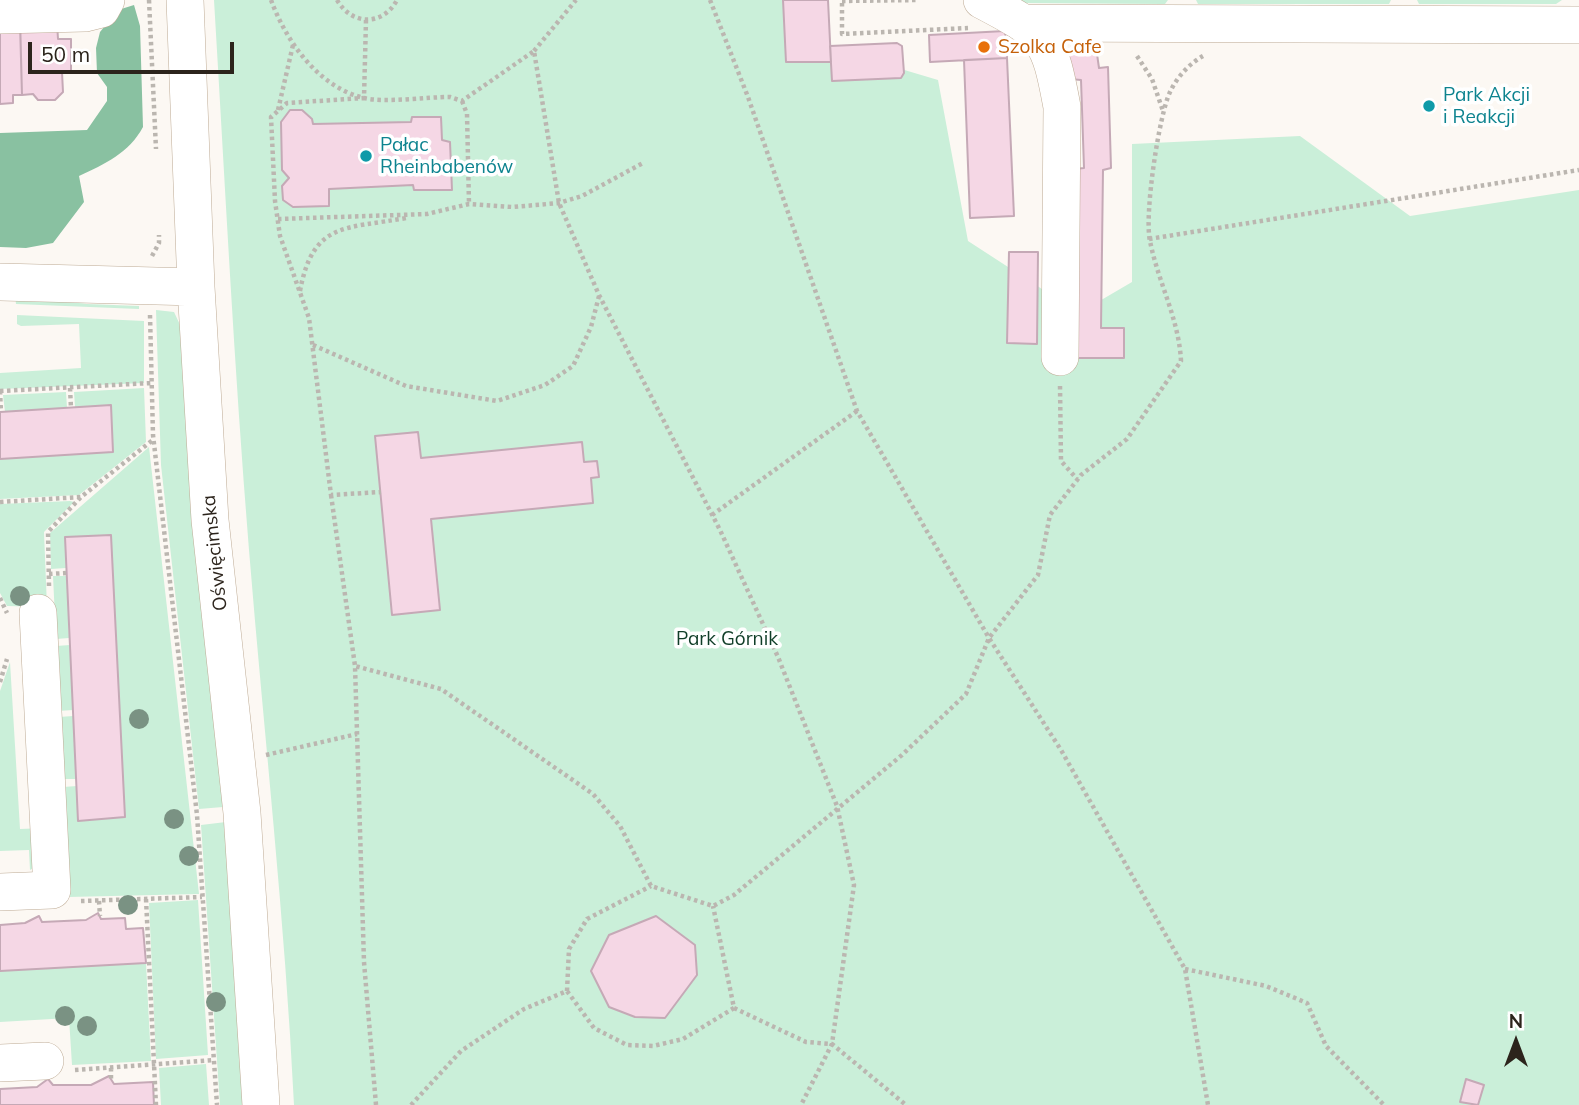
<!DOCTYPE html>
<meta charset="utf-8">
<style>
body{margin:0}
#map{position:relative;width:1579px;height:1105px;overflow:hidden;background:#fcf8f3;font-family:Mulish,sans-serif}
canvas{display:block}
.north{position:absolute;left:1481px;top:1007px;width:70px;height:70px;-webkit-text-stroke:5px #fff;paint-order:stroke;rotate:0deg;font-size:19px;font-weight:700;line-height:28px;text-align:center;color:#2c241c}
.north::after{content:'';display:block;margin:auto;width:24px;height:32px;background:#2c241c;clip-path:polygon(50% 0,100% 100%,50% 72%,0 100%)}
.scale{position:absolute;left:28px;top:42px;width:206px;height:32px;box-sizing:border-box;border:4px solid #2c241c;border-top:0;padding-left:9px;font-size:21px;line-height:24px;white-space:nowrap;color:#2c241c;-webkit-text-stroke:5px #fff;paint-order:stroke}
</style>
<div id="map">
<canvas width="1579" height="1105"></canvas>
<div class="north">N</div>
<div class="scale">50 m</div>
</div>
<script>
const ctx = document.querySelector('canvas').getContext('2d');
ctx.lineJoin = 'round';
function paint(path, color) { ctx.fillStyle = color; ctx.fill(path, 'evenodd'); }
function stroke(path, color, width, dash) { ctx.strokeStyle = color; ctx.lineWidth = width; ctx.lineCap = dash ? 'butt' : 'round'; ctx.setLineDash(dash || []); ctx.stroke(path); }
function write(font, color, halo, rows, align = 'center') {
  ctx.font = font + ' Mulish,sans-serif'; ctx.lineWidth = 7; ctx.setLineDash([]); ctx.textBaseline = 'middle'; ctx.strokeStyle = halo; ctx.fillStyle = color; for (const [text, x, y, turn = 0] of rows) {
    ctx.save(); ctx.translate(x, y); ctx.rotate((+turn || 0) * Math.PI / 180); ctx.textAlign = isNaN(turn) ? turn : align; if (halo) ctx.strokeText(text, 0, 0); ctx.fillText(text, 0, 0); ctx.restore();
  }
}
paint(new Path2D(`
 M214,0H804L817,44L938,80L968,241L1079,313L1132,282V144L1300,136L1410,216L1579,190V1105H294C285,919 264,735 249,550C234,367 225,183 214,0Z
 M1019,0H1168L1165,4L1024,3Z
 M1196,0H1391L1389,4H1198Z
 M1417,0H1562L1556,4H1419Z
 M15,295L87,304L139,306V309L16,304Z
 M156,310L174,312L182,329L223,807L199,809L161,465Z
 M17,315L144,321V383L0,389V373L81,368L79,324L21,326L17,324Z
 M144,388L146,442L79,495L0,499V459L113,452L110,406L75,407L74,392Z
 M66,392L67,408L5,412L3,395Z
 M149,447L199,894L68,897L63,787L77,786L79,821L125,817L111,535L65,537L66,568L51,569L50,533Z
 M70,501L74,502L44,532L47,607L7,606L0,593V504Z
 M53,576H67L69,638L56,639Z
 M70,645L73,710L58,711L56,646Z
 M10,662L20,829L45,828L35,867L30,870L29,850L0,851V691Z
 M73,716L76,779H62L59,717Z
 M226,822L244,1105H220L201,825Z
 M198,900L208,1055L156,1059L149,903Z
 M146,963L151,1061L72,1065L69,1018L0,1022V971Z
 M206,1064L209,1105H161L159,1068Z`), '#caefd9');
paint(new Path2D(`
 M134,5L140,26L143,127C129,153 105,164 79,176L84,202L53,243L26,248L0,247V133L87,130L107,101V87L97,73L96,48L100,32L118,10Z`), '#89c1a1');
const building = new Path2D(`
 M783,0H828L831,62H786Z
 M20,17L22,95H13V103L0,104V18Z
 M57,23L58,39H71V72H62L63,92L55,100H38L33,94L22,95L20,24Z
 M1005,31L1007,58L930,62L929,35Z
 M897,43L902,46L904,73L901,78L832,81L830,46Z
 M1096,47L1099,68L1108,67L1111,168L1103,170L1101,328H1124V358H1072L1075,169L1084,168L1081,80L1070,79L1068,50Z
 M1007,58L1014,216L970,218L964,60Z
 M290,110H302L312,119L313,124L411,122L412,117H441L442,140L450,142L452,190H414L413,185L329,189V206L293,207L283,200L282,186L289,178L282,170L281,122Z
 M1009,252H1038L1037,344L1007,343Z
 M111,405L113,452L0,459V412Z
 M418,432L421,458L582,442L584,462L597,461L599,477L591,478L593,503L431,519L440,610L392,615L375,436Z
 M111,535L125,817L78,821L65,537Z
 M98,913L101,919L125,918L126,929L143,928L146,963L0,971V925L25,923L39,916L42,922L86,920Z
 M656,916L695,945L697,975L665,1018L635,1017L609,1007L591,971L609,935Z
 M109,1076L114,1084L153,1082L154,1105H0V1089L37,1087L48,1079L53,1085H91Z
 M1466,1079L1484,1085L1478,1105L1460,1102Z`);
paint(building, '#f5d7e5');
stroke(building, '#c5a9b6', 2);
const minor = new Path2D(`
 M185,0L196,287L210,520L242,813L261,1105
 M982,0C1045,33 1049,36 1062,107L1060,357
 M0,15L85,13L101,9L106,0
 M1026,23L1579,25
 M0,282L196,287
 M0,892L52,890L38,613
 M0,1063L45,1061`);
stroke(minor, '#beab95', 38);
stroke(new Path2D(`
 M149,0L156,149
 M271,0C286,41 318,87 364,98C384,103 427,97 450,97L462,101L534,51L559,203L599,295L720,530L778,657L837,806L854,885L832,1044L801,1105
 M337,0C352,26 383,26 397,0
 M710,0L748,97L857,411L989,638L1061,750L1185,969L1208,1105
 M842,1L919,0
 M842,3V34L968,28
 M366,20L364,98L287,103L271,117L275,201L280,236L309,318L331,495L381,492
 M534,51L576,0
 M1137,56L1152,79L1163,111
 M462,101L467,114L469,204
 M278,110L293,45
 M278,219L427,214L469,204L513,207L559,203L582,196L643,163
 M1149,239L1579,170
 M152,256L159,243V235
 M300,291C313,221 346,229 406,218
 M150,315L153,435L197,815L217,1105
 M313,345L406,386L497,401L545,385L573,366L591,327L599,296
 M1060,386L1061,461L1077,479
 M70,388L71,408
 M0,391L151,383
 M0,391L1,412
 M331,495L355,666
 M0,502L81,497L154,439
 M712,515L857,411
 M49,574L66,573
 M49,586L48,532L81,497
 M0,598L7,613
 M0,682L7,659
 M266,755L357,734
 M146,899L156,1105
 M81,901L202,897
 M99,901L100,916
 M1185,969L1266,986L1307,1003L1326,1046L1384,1105
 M567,991L569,949L587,919L651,886
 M734,1008L806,1042L832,1044L906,1105
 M111,1068V1080
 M75,1070L214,1060
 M376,1105L364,962L355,666L441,689L593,794L620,826L651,886L713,906L734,895L902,755L966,694L989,638L1038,575L1050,515L1081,475L1127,439L1181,361C1179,319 1158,282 1150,241C1144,215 1159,115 1170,92C1177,77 1189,64 1203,56
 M411,1105L461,1051L524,1009L567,991L594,1028L627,1045L653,1046L683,1039L734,1008L713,906`), '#bbb6b0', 4.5, [3.5, 3.5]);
stroke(minor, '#fff', 37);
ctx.fillStyle = '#7a9283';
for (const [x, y] of [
 [20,596],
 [139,719],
 [174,819],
 [189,856],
 [128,905],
 [216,1002],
 [65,1016],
 [87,1026]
]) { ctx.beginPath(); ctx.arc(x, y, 10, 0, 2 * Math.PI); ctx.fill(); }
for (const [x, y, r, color] of [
 [984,47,7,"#e8710a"],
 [1429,106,7,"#0f9aa8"],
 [366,156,7,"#0f9aa8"]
]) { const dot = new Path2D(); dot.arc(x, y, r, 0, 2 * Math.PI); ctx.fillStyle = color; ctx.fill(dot); stroke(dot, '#fff', 2.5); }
write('19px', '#c56008', '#fff', [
 ["Szolka Cafe",998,47]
], 'left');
write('19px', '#0d838f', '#fff', [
 ["Park Akcji",1443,95],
 ["i Reakcji",1443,117],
 ["Pałac",380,145],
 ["Rheinbabenów",380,167]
], 'left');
write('19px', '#2c241c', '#fff', [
 ["Oświęcimska",215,553,-96]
]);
write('19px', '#103e28', '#fff', [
 ["Park Górnik",727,639]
]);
</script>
